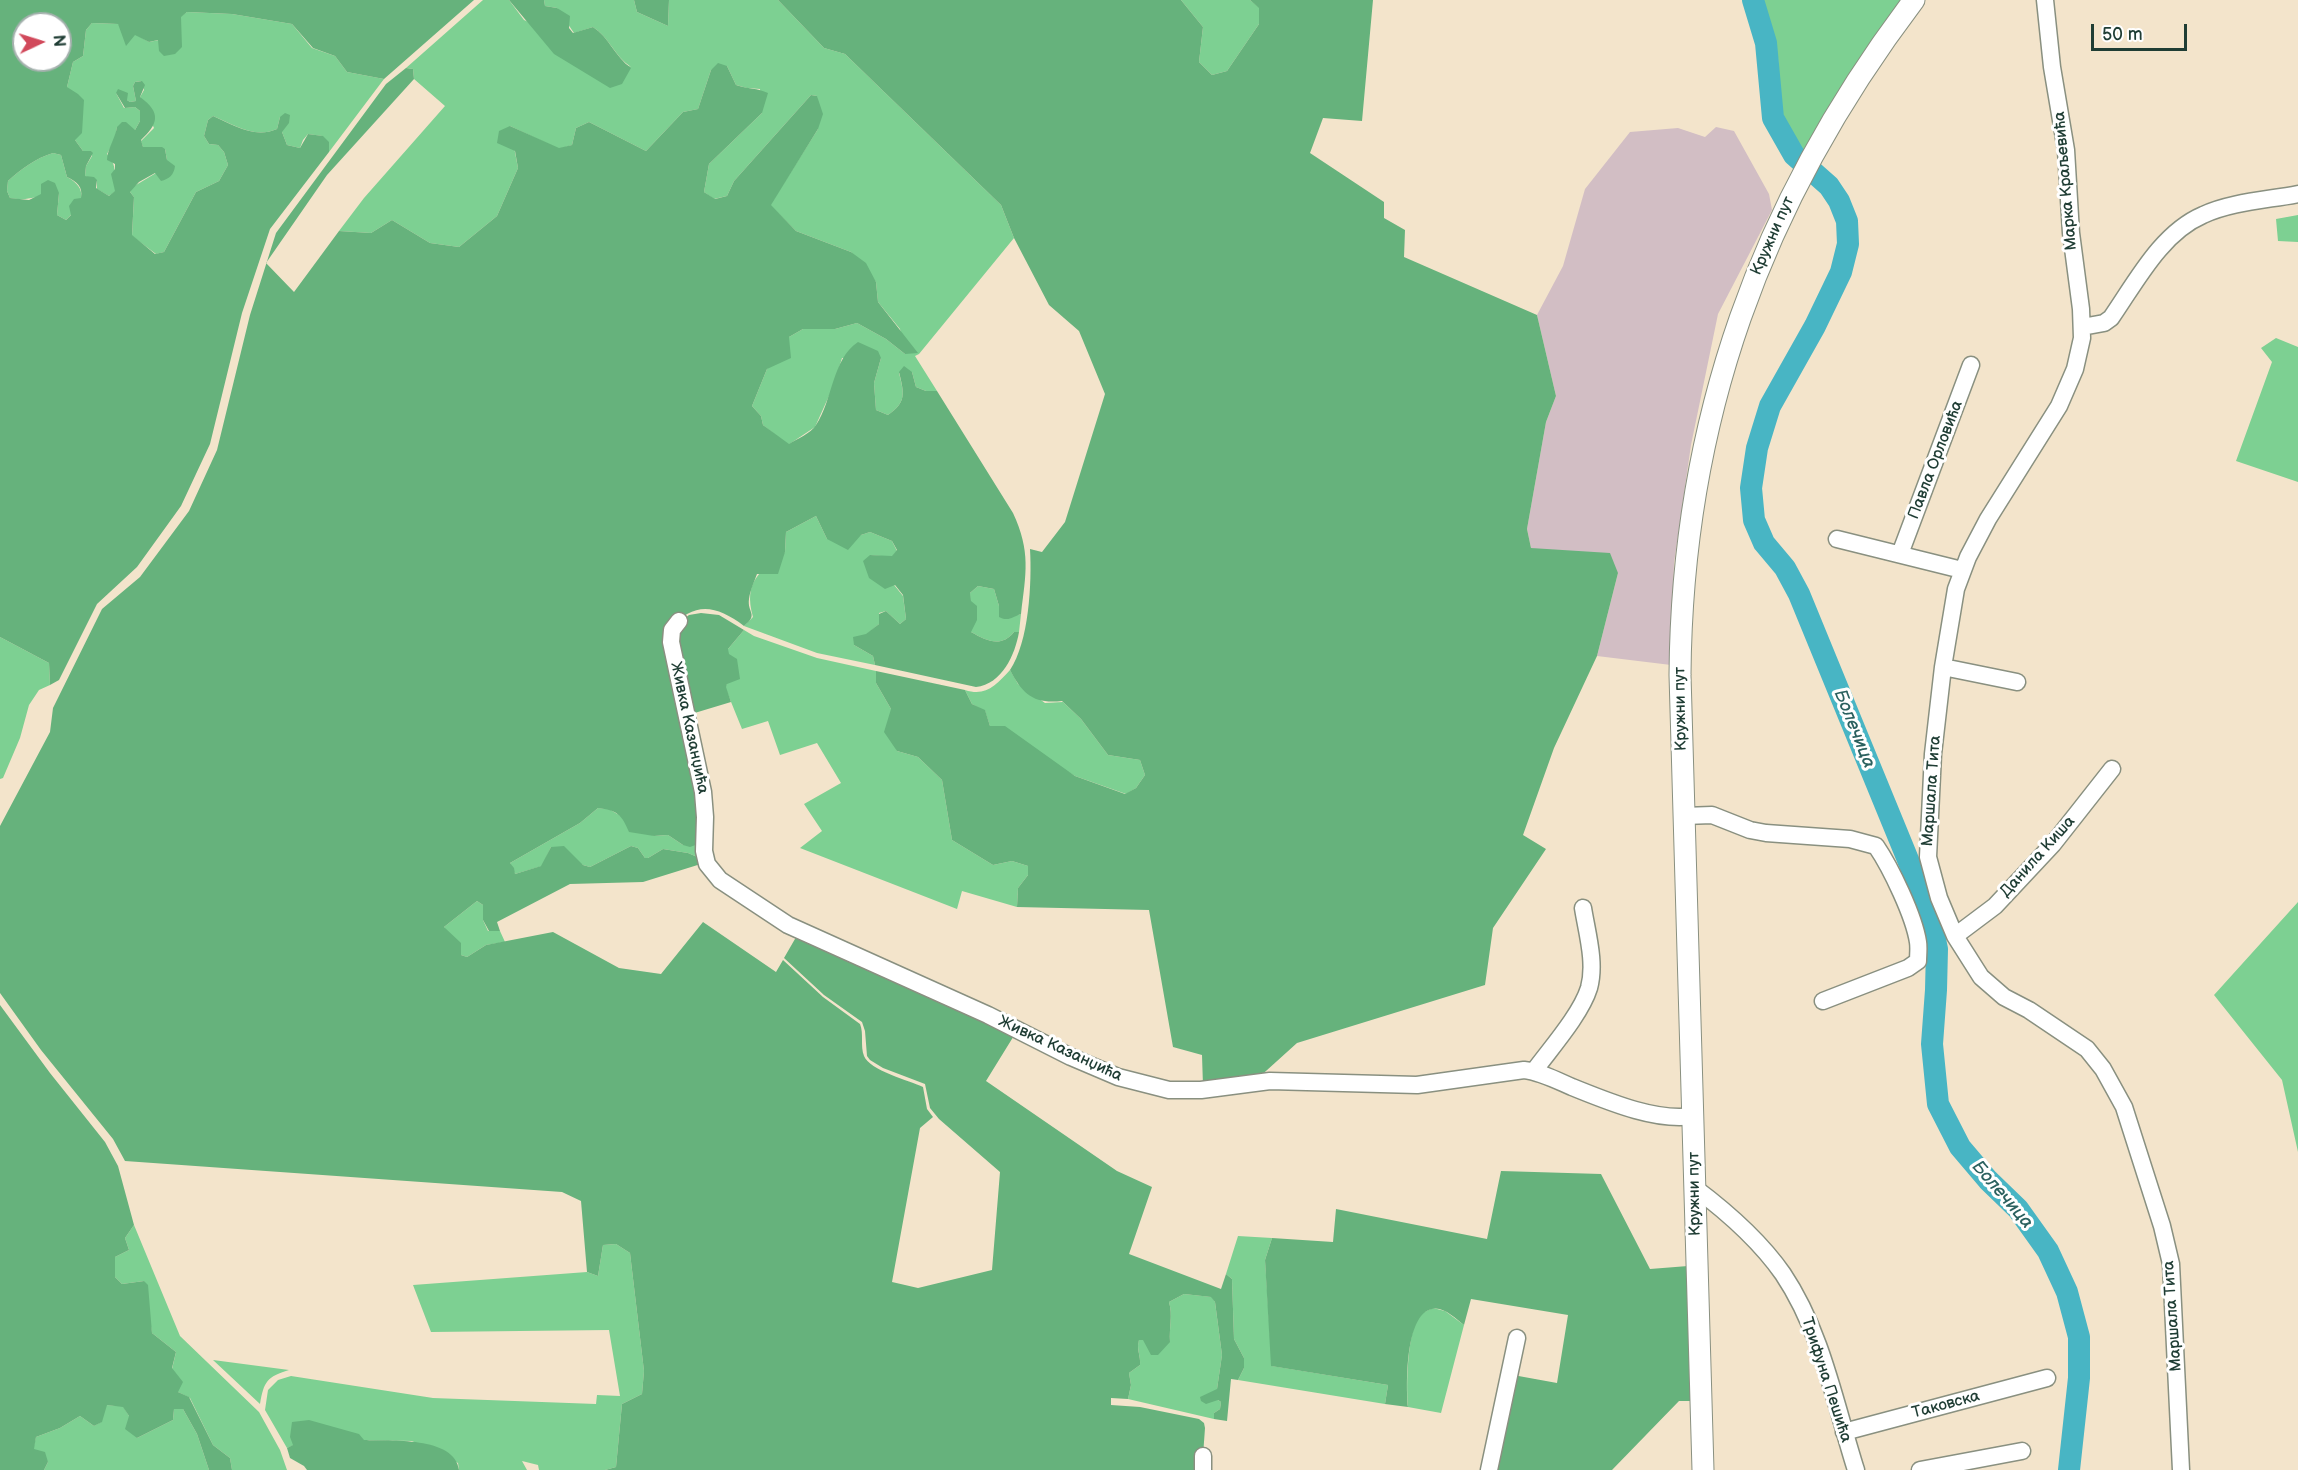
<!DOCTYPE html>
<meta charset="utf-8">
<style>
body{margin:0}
#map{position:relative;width:2298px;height:1470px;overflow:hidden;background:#f3e4cb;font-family:"Balsamiq Sans",sans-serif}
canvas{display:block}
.north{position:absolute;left:12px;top:12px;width:60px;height:60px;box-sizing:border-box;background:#fff;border:2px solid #a5b1ae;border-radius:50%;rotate:86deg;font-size:16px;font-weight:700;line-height:24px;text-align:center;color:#1f3d34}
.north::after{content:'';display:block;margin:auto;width:21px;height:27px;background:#d1495b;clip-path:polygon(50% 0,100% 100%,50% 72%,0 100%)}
.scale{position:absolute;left:2091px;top:24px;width:96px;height:27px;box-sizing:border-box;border:3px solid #1f3d34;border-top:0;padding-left:8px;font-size:18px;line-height:21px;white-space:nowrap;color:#1f3d34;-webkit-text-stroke:4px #fff;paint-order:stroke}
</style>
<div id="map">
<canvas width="2298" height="1470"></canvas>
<div class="north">N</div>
<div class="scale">50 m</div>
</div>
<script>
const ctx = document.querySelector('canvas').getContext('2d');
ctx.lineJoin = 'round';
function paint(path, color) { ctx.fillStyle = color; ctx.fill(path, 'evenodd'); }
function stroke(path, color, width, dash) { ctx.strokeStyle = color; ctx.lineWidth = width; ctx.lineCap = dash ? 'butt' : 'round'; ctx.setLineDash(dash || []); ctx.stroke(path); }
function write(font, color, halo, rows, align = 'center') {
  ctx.font = font + ' "Balsamiq Sans",sans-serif'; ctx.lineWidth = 6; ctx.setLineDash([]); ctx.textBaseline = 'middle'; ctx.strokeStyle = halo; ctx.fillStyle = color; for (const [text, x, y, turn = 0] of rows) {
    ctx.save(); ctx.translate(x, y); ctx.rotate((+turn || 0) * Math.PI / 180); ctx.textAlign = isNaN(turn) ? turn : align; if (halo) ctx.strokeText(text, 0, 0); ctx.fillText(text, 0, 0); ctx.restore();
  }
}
paint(new Path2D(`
 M1716,127L1734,131L1769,194L1772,210L1718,314L1691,445L1674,563L1671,665L1597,656L1618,573L1531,548L1527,529L1546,422L1556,396L1537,315L1563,266L1585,189L1630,132L1678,128L1705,137Z`), '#d2bec4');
paint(new Path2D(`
 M483,0H509L524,20L631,67C615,57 609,37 593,27L574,33L557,8L545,6L544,0H634L637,12L668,26L669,0H778L824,48L845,54L1001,205L1014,238L919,354L915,356L937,391H926L916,387L912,372L899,373C904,393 907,402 888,415L876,410L874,383L881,358H842L833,387L815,427L788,445L763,425L761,416L752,406L767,369L789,337L803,329H835L857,323L886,339L905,354L900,329L878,302L876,282L851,252L796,231L770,205L818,129L817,96L811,95L734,181L727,196L714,199L704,192L709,164L762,113L760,89L747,88L736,85L727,66L711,70L698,109L683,112L646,151L589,122L576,128L572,145L559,149L510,126L518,168L497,216L459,247L430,243L392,220L371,233L339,231L364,198L445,106L414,79L413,69L406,68Z
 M1181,0H1250L1260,8L1259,24L1227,71L1212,75L1199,62L1203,27Z
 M1761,0H1903L1874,40L1800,155L1780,108L1778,57L1760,7Z
 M187,12L232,14L292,24L312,48L335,56L347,72L384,79L329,152L328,142L322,136L308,134L303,140L300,148L287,145L282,132L280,117L277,129C254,139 235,125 213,116L208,120L204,136L209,144L218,145L224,152L228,165L219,181L196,192L164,252L156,254L132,236L134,197L130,192L131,188L156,173L167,160L165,149L143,147L141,141L154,128L140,97L144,90L141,81L135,82L133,86L136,101L130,102L116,93L124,108L135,107L140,111V121L135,130L117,127L115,139L107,154C121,171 110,173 116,191L109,196L97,189V181L85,176L86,166L92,156L91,151H83L75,140L67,87L73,62L83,56L86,30L92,23L118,24L149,42L159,40L181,47V16Z
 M53,153L61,155L67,177C90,189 82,205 66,220L57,215L59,193C40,194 29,202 10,198L7,191L8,181C21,169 36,158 53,153Z
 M2298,215V242L2278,241L2276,219Z
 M2276,338L2298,347V482L2236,461L2272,362L2261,348Z
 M816,516L827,539L861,535L870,532L892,541L897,551L892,557L870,555L903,596L906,619L900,624L886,611L879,613V624L854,645L873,656L875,665L817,653L744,626L753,617C743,581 760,572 785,552L786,532Z
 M978,586L994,589L999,606L1017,615L1021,614L1019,632H1014C1001,648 987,641 971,632L970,593Z
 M744,630L754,636L817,658L876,671V683L891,709L897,751L918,757L942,780L952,840L993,865L1012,861L1028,866V875L1018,888L1017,907L962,891L957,909L800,848L822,831L804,804L841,783L817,743L780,755L768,721L742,729L725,687L727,684L728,649Z
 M0,637L49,663L50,685L39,690L29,705L20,738L3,778L0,779Z
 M1010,670L1018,684L1045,703L1063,702L1081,719L1108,755L1140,760L1145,775L1136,788L1126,794L1075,776L990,726L985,711L972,704L965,690C986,697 996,685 1010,670Z
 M598,808L609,809L654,836L668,835L683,845L701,843L702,859L688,853L663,849L648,858H645L638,848L631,846L590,867L583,865L551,847L542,866L515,874L510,863L580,823Z
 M477,901L483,905V920L488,931H500L505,942L486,945L467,957L461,955L444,927Z
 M2298,902V1152L2282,1080L2214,995Z
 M134,1225L180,1336L259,1412L280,1450L287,1470H232L230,1458L213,1445L190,1398L178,1392L172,1369L176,1352L152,1333L144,1281L122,1284L115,1277V1257L129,1250L125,1238Z
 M1238,1236L1272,1238L1265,1260L1272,1366L1388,1385L1385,1404L1238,1380L1244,1368V1358L1234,1339L1232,1279L1226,1274Z
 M616,1244L630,1253L644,1371L642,1394L622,1404L616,1467L605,1470H539L538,1465L522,1461L527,1470H459L458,1463L412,1441L364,1440L294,1445L287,1448L265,1410L268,1390L278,1380L291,1376L433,1398L596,1404L597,1395L620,1396L609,1330L431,1332L413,1285L587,1272L598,1276L603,1245Z
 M1184,1294L1212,1297L1215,1302L1222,1355L1217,1389L1218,1400L1221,1402L1220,1409L1214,1413V1419L1128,1399L1131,1385L1129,1373L1140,1365C1141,1356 1136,1349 1139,1339L1170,1342C1169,1328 1173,1315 1169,1302Z
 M1433,1308L1445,1311L1464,1325L1441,1413L1408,1407C1406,1387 1407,1331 1420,1315C1423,1312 1429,1310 1433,1308Z
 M213,1360L289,1370C267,1377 264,1381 260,1404Z
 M106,1405L123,1406L129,1416L137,1438L173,1420L174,1409H183L197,1434L209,1470H44L48,1462L33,1449L36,1437L60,1428L80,1416L94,1426L101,1422Z`), '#7dd092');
paint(new Path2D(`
 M0,0H474L384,79L347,72L335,56L313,48L292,24L232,14L187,12L181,17L182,47L175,54L164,56L159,51L158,40L149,42L135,35L126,46L118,24L92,23L86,30L83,56L73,62L67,87L78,94L84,100L82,133L75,140L83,151H91L93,153L86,166L85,176L94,177L97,180L96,188L109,196L115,191L111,174L115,169V164L107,160C107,150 115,139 117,127L122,122H126L135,130L140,121V111L135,107L125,108L116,93L118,89L128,93L127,100L130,102L136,101L133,86L135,82L142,81L145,85L140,97C162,113 158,124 141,140L143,147H162L165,149L167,160L175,166C174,175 169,179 161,181L155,173L139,182L130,192L134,197L132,235L155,254L164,252L196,192L219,181L228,165L224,152L218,145L209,144L204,136L208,120L213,116C234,125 254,139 277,129L280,117L285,113L290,115L289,123L282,132L287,145L300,148L308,134L323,136L329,142V152L270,229L242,313L210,444L181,506L137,567L97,604L59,680L50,685L49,663L0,637ZM24,24H60V60H24ZM53,153L61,155L67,177C77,182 83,186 81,198L74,199L69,206L71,215L66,220L57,215L59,193L55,183L48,180L41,184V194L29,200L10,198L7,191L8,181C21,169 36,158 53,153Z
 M509,0H544L545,6L557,8L570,16L569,28L573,33L593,27C609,37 615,57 631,68L622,84L610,88L554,54Z
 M634,0H669L668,26L637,12Z
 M778,0H1181L1203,27L1199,62L1212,75L1227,71L1259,24V8L1250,0H1373L1362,121L1323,118L1310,153L1384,202V218L1405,230L1404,257L1537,315L1556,396L1546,422L1527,529L1531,548L1610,553L1618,573L1597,656L1554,748L1523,835L1546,849L1493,928L1485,985L1297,1043L1256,1080L1203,1086L1202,1055L1173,1047L1149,910L1017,907L1018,888L1028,875V866L1012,861L993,865L952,840L942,780L918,757L897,751L884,732L891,709L876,683V671L965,690L972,704L985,710L990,726H1005L1075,776L1125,794L1136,788L1145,775L1140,760L1108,755L1081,719L1062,701C1034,704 1023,695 1010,670C1029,642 1032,583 1030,549L1042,552L1065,522L1105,394L1079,331L1049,305L1014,238L1001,205L845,54L824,48Z
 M718,63L727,66L736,85C747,89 758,88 768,93L762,113L709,164L704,192L715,199L727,196L734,181L811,95L817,96L823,114L818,129L771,205L796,231L851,252L866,263L876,282L878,302L918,353L905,354L886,339L857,323L835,329H803L789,337L791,358L767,369L752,406L761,416L763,425L789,444C797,439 811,433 816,425C833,400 832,359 858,342L878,351L881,358L874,383L876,410L888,415C907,402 904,393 899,372L904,366L912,372L916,387L926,391H937L1013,513C1031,552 1026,573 1021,614C1012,617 1009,622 999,617V606L994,589L978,586L970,593L971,601L977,606V620L971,632C987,641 1001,648 1014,632H1019C1015,655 1002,684 976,687L875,665L873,656L854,645L853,637L866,634L879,624V614L886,611L900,624L906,619L903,595L895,585L885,589L869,578L863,561L870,555L892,556L897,550L892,541L870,532L861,535L848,550L827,539L816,516L786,532L785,552L778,574H757C754,582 750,591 749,599C747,613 759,614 744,626C716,605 694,601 670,629L697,771L701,843L690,847L683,845L668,835L654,836L629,832C622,815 617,810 598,808L580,823L510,863L514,868L515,874L541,866L551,847L564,846L583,865L590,867L631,846L638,848L645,858H648L663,849L688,853L702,859L704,863L643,882L570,884L497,922L500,931H489L483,920V905L477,901L444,927L461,943V955L467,957L486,945L553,932L619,968L661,974L703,922L776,972L783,960L823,997L860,1024C864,1034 860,1046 864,1056C869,1070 910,1081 923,1087L927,1109L933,1117L920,1128L892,1282L918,1288L992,1270L1000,1172L939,1119L930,1108L925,1084L883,1068L870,1060L867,1056L865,1031L862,1022L824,995L784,958L799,932L1015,1034L986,1081L1117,1171L1152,1187L1129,1254L1221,1289L1226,1274L1232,1279L1234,1339L1244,1358V1368L1238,1380L1231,1379L1227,1421L1214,1419V1413L1220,1409L1221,1402L1218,1400L1206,1404L1201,1401L1200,1397L1217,1389L1222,1355L1215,1302L1211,1297L1184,1294L1169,1302C1173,1315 1169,1328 1170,1342L1158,1355H1151L1143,1340H1139C1136,1349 1141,1356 1140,1365L1129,1373L1131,1385L1128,1399L1111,1398V1405L1140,1407L1199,1419L1204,1423L1205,1428L1202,1470H605L616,1467L622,1404L642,1394L644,1371L630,1253L616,1244L603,1245L598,1276L587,1272L581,1201L562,1192L125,1161L113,1139L41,1050L0,993V826L50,732L53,708L102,609L140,577L189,511L217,450L250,315L276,233L386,84L406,68L413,69L414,79L327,175L266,263L294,292L339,231L371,233L392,220L430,243L459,247L497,216L518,168L515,151L497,143L499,131L510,126L559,148L572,145L576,128L589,122L646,151L683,112L698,109L711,70Z
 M701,613L719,615L744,630L728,649L729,654L737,659L740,679L727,684L726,687L731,702L688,715L675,654L680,622L689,615Z
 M0,1005L50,1073L105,1142L118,1166L134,1225L125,1238L129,1250L115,1257V1277L122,1284L144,1281L148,1285L152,1333L176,1352L172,1368L183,1382L178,1392L189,1397L213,1445L230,1458L232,1470H209L197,1434L183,1409H174L173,1420L137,1438L125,1429L129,1416L123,1407L107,1405L102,1422L94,1426L80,1416L60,1428L36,1437L34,1449L45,1452L48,1462L44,1470H0Z
 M1501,1171L1601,1174L1650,1269L1688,1266L1692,1401H1679L1612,1470H1492L1513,1375L1557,1383L1568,1315L1471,1299L1464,1325C1455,1318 1443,1306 1432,1309C1405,1314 1406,1386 1408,1407L1385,1404L1388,1385L1271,1366L1265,1260L1272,1238L1333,1242L1336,1209L1487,1239Z
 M309,1420L359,1434L364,1440C389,1441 455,1436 459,1470H307L304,1466L290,1458L287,1448L293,1445L290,1437L292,1422Z`), '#66b27c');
stroke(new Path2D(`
 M1753,0L1766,43L1773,118L1794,155L1829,186L1839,201L1847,221L1848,244L1841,272L1815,326L1770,406L1757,448L1751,488L1754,520L1764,543L1785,568L1799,594L1929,911L1937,949L1936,990L1932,1044L1938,1104L1960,1147L1988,1180L2018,1209L2048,1251L2067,1292L2079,1337V1378L2069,1470`), '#48b5c4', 22);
const minor = new Path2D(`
 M2045,0L2052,67L2066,150L2071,233L2081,309L2082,338L2075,369L2059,406L1988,519L1968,557L1956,589L1943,667L1933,754L1928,857L1939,898L1955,936L1981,977L2004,997L2029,1010L2087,1049L2103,1069L2124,1107L2162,1226L2171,1264L2181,1470
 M2082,327L2104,323L2111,318C2136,282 2161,233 2203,215C2231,202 2267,200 2298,194
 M1837,539L1962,570
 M1900,554L1971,365
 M679,621L672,630L671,642L703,792L705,817L704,851L707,864L720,880L788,925L988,1015L1071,1057L1118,1077L1169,1090H1201L1270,1081L1417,1085L1524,1070C1541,1072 1556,1080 1572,1087C1607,1101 1656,1122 1693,1116
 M1943,667L2017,682
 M1684,816L1712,815L1750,830L1766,833L1850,839L1876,846C1891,868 1914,916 1918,942C1919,948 1918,955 1918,961L1908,968L1823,1001
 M1955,936L1995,906L2053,844L2112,769
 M1534,1071C1551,1048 1581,1014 1589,988C1596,963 1587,933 1583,908
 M1695,1188C1727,1212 1760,1241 1783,1274C1822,1332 1835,1404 1856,1470
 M1844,1432L2047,1378
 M1203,1456V1470
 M1489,1470L1517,1338
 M1920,1470L2022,1451`);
const major = new Path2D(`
 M1703,1470L1680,675C1682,420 1761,202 1914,0`);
stroke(minor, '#899080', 19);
stroke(major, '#899080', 23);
stroke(minor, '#fff', 16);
stroke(major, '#fff', 21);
write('16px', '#1f3d34', '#fff', [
 ["Марка Краљевића",2066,181,-95],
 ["Кружни пут",1773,236,-66],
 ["Павла Орловића",1936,460,-69],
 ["Кружни пут",1681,709,-91],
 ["Живка Казанџића",689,728,78],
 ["Маршала Тита",1932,791,-86],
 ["Данила Киша",2038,857,-48],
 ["Живка Казанџића",1060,1049,25],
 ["Кружни пут",1695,1194,-91],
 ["Маршала Тита",2173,1316,-94],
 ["Трифуна Пешића",1826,1380,72],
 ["Таковска",1946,1405,-15]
]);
write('italic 18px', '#2b615f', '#fff', [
 ["Болечица",1854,729,68],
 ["Болечица",2002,1195,49]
]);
</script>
